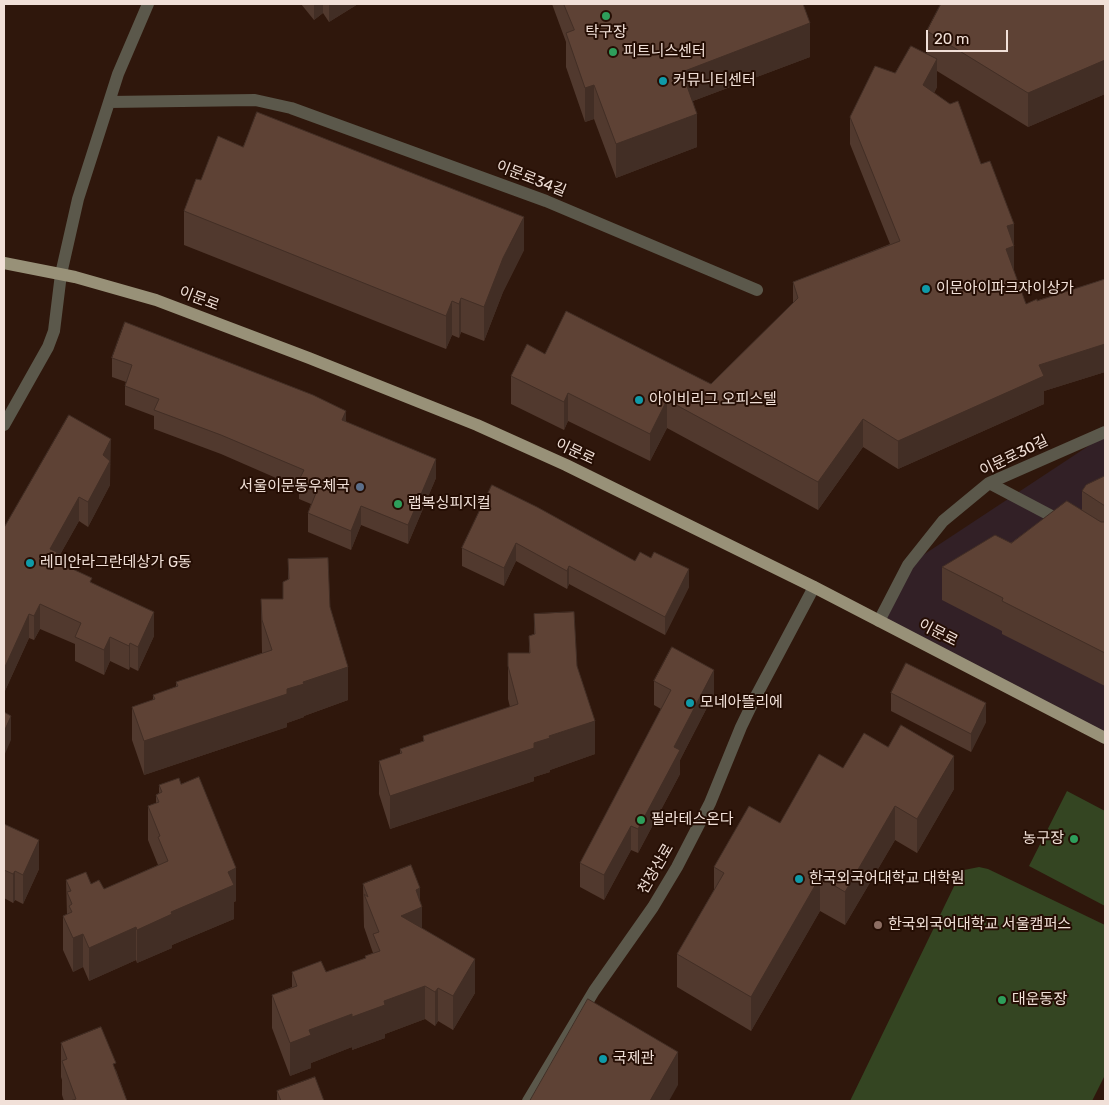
<!DOCTYPE html>
<meta charset="utf-8">
<style>
body{margin:0}
#map{position:relative;width:1109px;height:1105px;overflow:hidden;background:#2f170c;font-family:Rubik,sans-serif}
canvas{display:block}
.frame{position:absolute;inset:0;border:5px solid #f1e0d8;pointer-events:none}
.scale{position:absolute;left:926px;top:30px;width:82px;height:22px;box-sizing:border-box;border:2px solid #f1e0d8;border-top:0;padding-left:6px;font-size:15px;line-height:18px;white-space:nowrap;color:#f1e0d8;-webkit-text-stroke:4px #250e04;paint-order:stroke}
</style>
<div id="map">
<canvas width="1109" height="1105"></canvas>
<div class="frame"></div>
<div class="scale">20 m</div>
</div>
<script>
const ctx = document.querySelector('canvas').getContext('2d');
ctx.lineJoin = 'round';
function paint(path, color) { ctx.fillStyle = color; ctx.fill(path, 'evenodd'); }
function stroke(path, color, width, dash) { ctx.strokeStyle = color; ctx.lineWidth = width; ctx.lineCap = dash ? 'butt' : 'round'; ctx.setLineDash(dash || []); ctx.stroke(path); }
function write(font, color, halo, rows, align = 'center') {
  ctx.font = font + ' Rubik,"Noto Sans KR",sans-serif'; ctx.lineWidth = 4; ctx.setLineDash([]); ctx.textBaseline = 'middle'; ctx.strokeStyle = halo; ctx.fillStyle = color; for (const [text, x, y, turn = 0] of rows) {
    ctx.save(); ctx.translate(x, y); ctx.rotate((+turn || 0) * Math.PI / 180); ctx.textAlign = isNaN(turn) ? turn : align; if (halo) ctx.strokeText(text, 0, 0); ctx.fillText(text, 0, 0); ctx.restore();
  }
}
paint(new Path2D(`
 M1105,435V739L879,621L908,565Z`), '#322026');
paint(new Path2D(`
 M1067,791L1105,811V906L1029,866Z
 M979,867L988,869L1105,925V1075L1092,1101H850L959,876L964,870Z`), '#344522');
stroke(new Path2D(`
 M109,102L255,100L291,108L546,201L757,290
 M4,425L48,347L54,331L61,274L78,199L118,74L148,4
 M989,483L1063,522
 M879,621L908,565L943,521L989,483L1105,432
 M528,1101L594,991L653,907L677,867L710,803L741,727L755,698L814,587`), '#5b584b', 12);
stroke(new Path2D(`
 M4,263L75,277L156,300L309,358L477,425L566,465L814,587L1105,738`), '#989178', 12);
paint(new Path2D(`
 M301,4H358L329,22L323,13L314,20Z
 M552,4H803L810,57L693,101L697,147L616,178L594,119L585,122L566,67V42Z
 M1105,4V94L1028,127L937,71V87L934,93L981,164L1014,224V272L1026,304L1105,279V372L1044,391V404L898,469L863,447L818,510L667,428L650,461L568,421L564,430L511,404V376L545,354L711,384L793,303V282L890,244L850,144V117L895,73L927,53V31Z
 M243,147L524,250L503,292L484,341L461,332L459,338L452,335L446,349L184,245V211L201,180Z
 M112,358L346,422L436,478L408,544L361,525L351,550L308,532V513L311,504L299,499V488L221,454L154,429V416L125,405V386L126,382L112,377Z
 M111,464L110,465V485L88,527L79,521L57,560V562L92,583L154,636L138,671L130,667L129,670L110,661L104,675L75,661V644L40,629L34,640L29,638L4,693V528Z
 M1105,476V686L1002,634V631L942,600V567L1011,543L1082,510V491Z
 M492,485L635,561L689,587L665,635L569,584L567,589L516,561L504,586L462,566V548Z
 M288,559L330,607L348,700L304,716V717L287,723V727L144,775L132,740V707L153,700V695L176,687V682L262,653L261,599H283V582L288,580Z
 M534,614L577,666L595,754L550,770V772L534,777V781L390,829L379,794V761L400,754V749L423,741V736L510,707L508,699V653H529V636L534,634Z
 M654,681L714,694L680,760V774L638,853L631,850L604,900L580,887V863L661,709L654,705Z
 M891,693L986,722L971,752L891,711Z
 M843,768L954,789L917,853L895,840L845,925L820,911L751,1031L677,987V954L714,890V867L780,823Z
 M159,785L236,901L234,902V919L172,945V948L137,963L136,960L89,981L83,967L73,972L63,950V916L67,915L66,880L91,884L104,889L158,865L148,840V806L156,803V795L159,793Z
 M4,824L39,869L23,904L15,900L13,903L4,898Z
 M363,884L420,902L422,928L475,993L453,1030L438,1021L435,1026L425,1019L385,1034V1038L352,1050V1047L311,1063V1068L290,1076L272,1028V995L292,987V972H326L365,958V956L373,953L364,927Z
 M61,1043L116,1070L127,1101H64L62,1095V1080L61,1077Z
 M277,1091L324,1101H277Z`), '#51392e');
paint(new Path2D(`
 M314,4H323V13L314,20Z
 M329,4H358L329,22Z
 M810,23V57L682,105V72Z
 M937,59V87L923,113V85Z
 M1105,60V94L1028,127V93Z
 M594,85V119L585,122V88Z
 M697,114V147L616,178V144Z
 M524,217V250L503,292L484,341V307L503,258Z
 M1014,224V274L1006,249L1007,226Z
 M461,298V332L459,338V304Z
 M452,301V335L446,349V316Z
 M1105,344V372L1044,391V404L898,469V441L1039,365Z
 M568,393V421L564,430V402Z
 M667,400V428L650,461V434Z
 M346,411V430L342,420Z
 M863,419V447L818,510V482Z
 M111,439L110,485L88,527V502L103,455Z
 M436,459V478L408,544V525Z
 M79,497V521L57,560V576L50,549Z
 M361,506V525L351,550V531Z
 M516,543V561L504,586V568Z
 M569,566V584L567,589V571Z
 M689,569V587L665,635V617Z
 M40,604V629L34,640V616Z
 M154,612V636L138,671V647Z
 M29,614V638L4,693V669Z
 M110,637V661L104,675V650Z
 M130,643V667L129,670V646Z
 M348,667V700L304,716V717L287,723V727L144,775V741L287,689L303,682Z
 M714,670V694L680,760V774L638,853V829L674,747Z
 M986,703V722L971,752V734Z
 M11,716V740L4,756V732Z
 M595,721V754L550,770V772L534,777V781L390,829V796L534,743L549,736Z
 M954,756V789L917,853V819Z
 M895,806V840L845,925V892Z
 M631,826V850L604,900V875Z
 M39,840V869L23,904V875Z
 M236,868V901L234,902V919L172,945V948L137,963V930L228,872Z
 M15,871V900L13,903V874Z
 M820,877V911L751,1031V997Z
 M420,888V908L422,907V940L401,916L416,890Z
 M136,927V960L89,981V948Z
 M83,934V967L73,972V938Z
 M475,959V993L453,1030V996Z
 M425,986V1019L385,1034V1038L352,1050V1017L384,1001Z
 M438,988V1021L435,1026V992Z
 M352,1014V1047L311,1063V1068L290,1076V1043L309,1030Z
 M678,1052V1085L669,1101H650Z`), '#422e25');
const building = new Path2D(`
 M564,4H803L810,23L682,72L697,114L616,144L594,85L585,88L566,33L574,30Z
 M941,4H1105V60L1028,93L927,31Z
 M911,46L937,59L923,85L950,104L958,101L981,164L990,161L1014,224L1007,226L1014,246L1006,249L1026,304L1037,299V301L1105,279V344L1039,365L1044,376L898,441L863,419L818,482L667,400L650,434L568,393L564,402L511,376L527,344L545,354L566,311L711,384L798,298L793,282L900,241L850,117L875,66L895,73Z
 M257,112L524,217L503,258L484,307L461,298L459,304L452,301L446,316L184,211L196,179L201,180L218,136L243,147Z
 M125,322L313,395L346,411L342,420L436,459L408,525L361,506L351,531L308,513L318,488L299,480L304,470L221,435L154,410L159,399L125,386L132,365L112,358Z
 M69,415L111,439L103,455L110,461L88,502L79,497L50,549L57,552L53,560L92,578L90,582L154,612L138,647L130,643L129,646L110,637L104,650L75,637L81,623L40,604L34,616L29,614L4,669V528Z
 M1105,476V506L1082,491L1086,485Z
 M492,485L537,507L635,561L640,552L651,558L654,552L689,569L665,617L569,566L567,571L516,543L504,568L462,548Z
 M1067,501L1101,522H1105V653L1002,601L1003,598L942,567L995,535L1011,543Z
 M328,558L330,607L348,667L303,682L304,684L287,689V694L144,741L132,707L155,699L153,695L178,686L176,682L272,650L262,620L261,599H283V582L289,579L288,559Z
 M574,612L577,666L595,721L549,736L550,738L534,743V748L390,796L379,761L402,753L400,749L424,741L423,736L518,704L508,666V653H530L529,636L535,634L534,614Z
 M672,647L714,670L674,747L680,750L638,829L631,826L604,875L580,863L671,690L654,681Z
 M906,663L986,703L971,734L891,693Z
 M4,712L11,716L4,732Z
 M901,725L954,756L917,819L895,806L845,892L820,877L751,997L677,954L724,873L714,867L749,806L780,823L819,754L843,768L864,733L888,747Z
 M199,777L236,868L228,872L234,885L171,912L172,914L137,930L136,927L89,948L83,934L73,938L63,916L72,912L69,906L72,904L67,892L71,891L66,880L86,872L91,884L99,880L104,889L168,861L158,837L160,836L148,806L159,802L156,795L162,792L159,785L179,778L181,784Z
 M4,824L39,840L23,875L15,871L13,874L4,870Z
 M411,865L420,888L416,890L422,907L401,916L475,959L453,996L438,988L435,992L425,986L384,1001L385,1005L352,1017V1014L309,1030L311,1035L290,1043L272,995L297,986L292,972L321,961L326,972L366,958L365,956L380,951L373,934L379,932L364,894L368,897L363,884Z
 M588,999L678,1052L650,1101H530Z
 M101,1027L116,1063L113,1064L127,1101H70L76,1099L62,1061L67,1059L61,1043Z
 M315,1077L324,1101H281L277,1091Z`);
paint(building, '#5e4235');
stroke(building, '#422e25', 1);
for (const [x, y, r, color] of [
 [606,16,5,"#2e9e5b"],
 [613,52,5,"#2e9e5b"],
 [663,81,5,"#0f9aa8"],
 [926,289,5,"#0f9aa8"],
 [639,400,5,"#0f9aa8"],
 [360,487,5,"#5c6f8a"],
 [398,504,5,"#2e9e5b"],
 [30,563,5,"#0f9aa8"],
 [690,703,5,"#0f9aa8"],
 [641,820,5,"#2e9e5b"],
 [1074,839,5,"#2e9e5b"],
 [799,879,5,"#0f9aa8"],
 [878,925,5,"#8d6e63"],
 [1002,1000,5,"#2e9e5b"],
 [603,1059,5,"#0f9aa8"]
]) { const dot = new Path2D(); dot.arc(x, y, r, 0, 2 * Math.PI); ctx.fillStyle = color; ctx.fill(dot); stroke(dot, '#250e04', 2); }
write('15px', '#f1e0d8', '#250e04', [
 ["탁구장",606,33,"center"],
 ["피트니스센터",623,52],
 ["커뮤니티센터",673,81],
 ["이문아이파크자이상가",936,289],
 ["아이비리그 오피스텔",649,400],
 ["서울이문동우체국",350,487,"right"],
 ["랩복싱피지컬",408,504],
 ["레미안라그란데상가 G동",40,563],
 ["모네아뜰리에",700,703],
 ["필라테스온다",651,820],
 ["농구장",1064,839,"right"],
 ["한국외국어대학교 대학원",809,879],
 ["한국외국어대학교 서울캠퍼스",888,925],
 ["대운동장",1012,1000],
 ["국제관",613,1059]
], 'left');
write('15px', '#f1e0d8', '#250e04', [
 ["이문로34길",531,179,21],
 ["이문로",199,299,21],
 ["이문로",575,452,25],
 ["이문로30길",1014,456,-26],
 ["이문로",938,633,27],
 ["천장산로",656,869,-60]
]);
</script>
